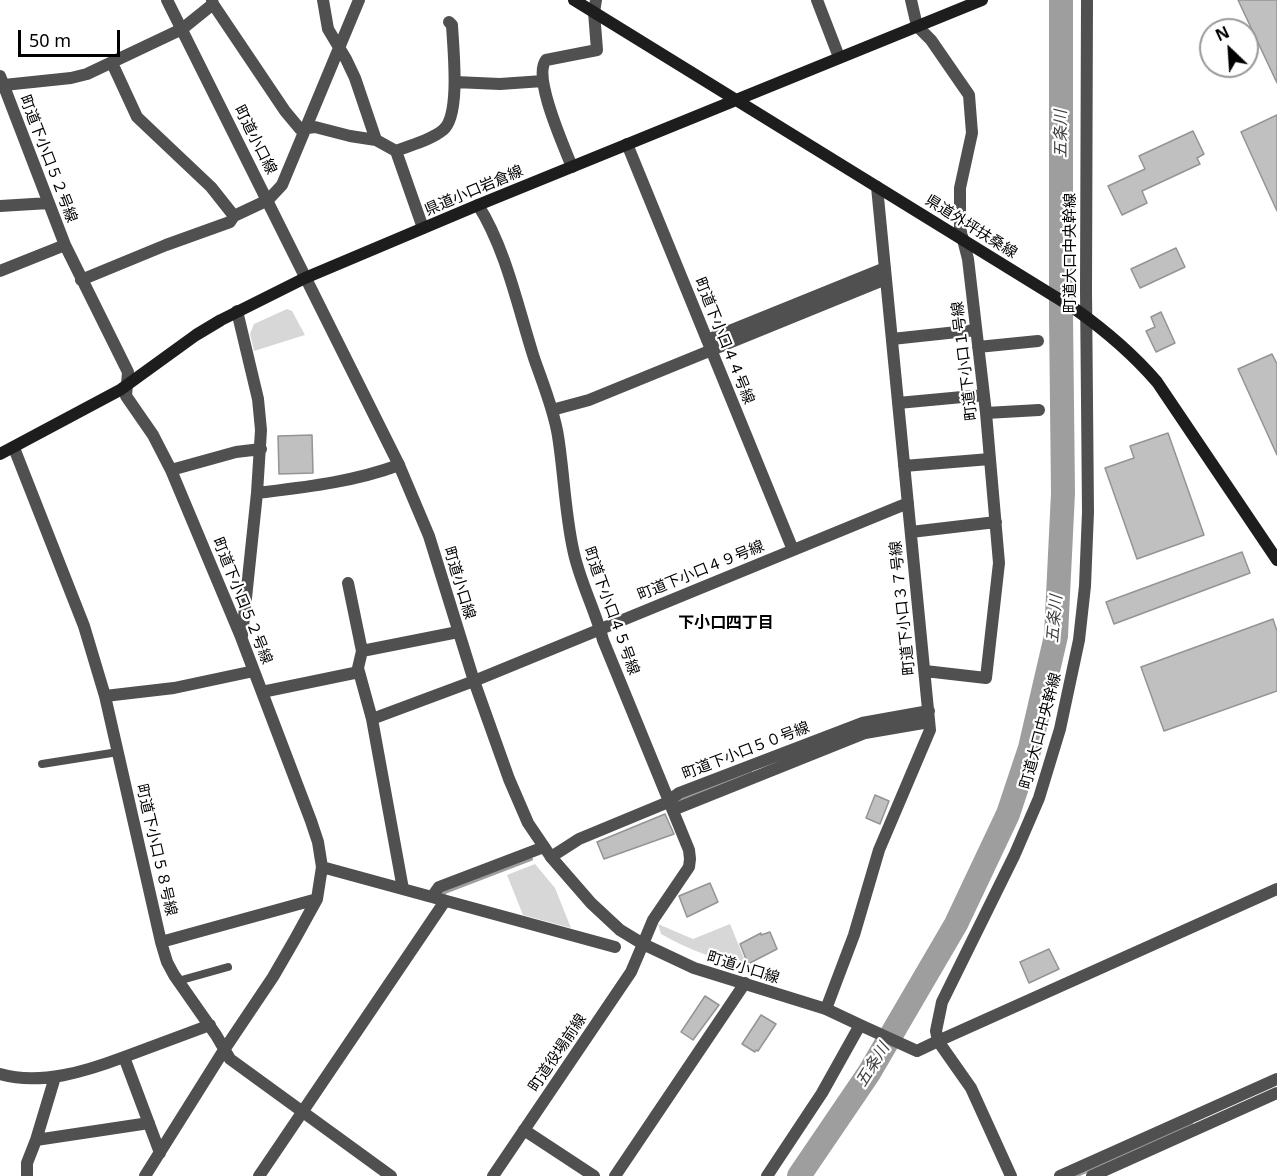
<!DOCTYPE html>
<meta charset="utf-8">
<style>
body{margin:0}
#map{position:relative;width:1277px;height:1176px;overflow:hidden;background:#fff;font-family:"Noto Sans",sans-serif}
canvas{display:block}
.north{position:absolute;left:1199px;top:18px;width:60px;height:60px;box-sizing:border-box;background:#fff;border:2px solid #999;border-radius:50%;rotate:335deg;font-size:16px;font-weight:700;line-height:24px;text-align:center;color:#000}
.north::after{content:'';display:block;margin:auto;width:21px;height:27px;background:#000;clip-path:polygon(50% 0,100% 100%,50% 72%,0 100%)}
.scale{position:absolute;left:18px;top:30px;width:102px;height:27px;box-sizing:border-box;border:3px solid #000;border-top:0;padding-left:8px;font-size:18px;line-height:21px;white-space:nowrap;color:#000;-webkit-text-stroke:4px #fff;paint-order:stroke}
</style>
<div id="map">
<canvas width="1277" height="1176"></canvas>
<div class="north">N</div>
<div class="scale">50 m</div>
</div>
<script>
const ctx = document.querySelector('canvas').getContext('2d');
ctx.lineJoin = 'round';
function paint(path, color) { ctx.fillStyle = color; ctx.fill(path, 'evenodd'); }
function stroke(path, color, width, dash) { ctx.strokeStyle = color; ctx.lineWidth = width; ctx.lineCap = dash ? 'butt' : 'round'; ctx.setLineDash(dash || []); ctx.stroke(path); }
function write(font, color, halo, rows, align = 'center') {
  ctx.font = font + ' "Noto Sans","Noto Sans JP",sans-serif'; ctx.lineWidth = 4.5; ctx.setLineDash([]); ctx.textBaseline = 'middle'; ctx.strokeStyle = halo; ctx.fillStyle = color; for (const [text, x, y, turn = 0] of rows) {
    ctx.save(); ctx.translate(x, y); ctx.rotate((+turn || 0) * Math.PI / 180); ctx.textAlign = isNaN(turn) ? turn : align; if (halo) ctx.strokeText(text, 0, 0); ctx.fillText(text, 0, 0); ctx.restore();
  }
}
paint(new Path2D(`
 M287,309L292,311L305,335L254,351L250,334L254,324Z
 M535,864L555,888L571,928L523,915L507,875Z
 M658,924L693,939L730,924L748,968C718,960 689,950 661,934Z`), '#d7d7d7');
stroke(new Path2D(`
 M678,801L750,772
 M442,897L445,892L531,859
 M1075,1176L1191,1124`), '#9e9e9e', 4);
stroke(new Path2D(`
 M799,1176L869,1073L956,924L1008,814L1030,748L1056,636L1063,493L1061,315V0`), '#9e9e9e', 24);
const building = new Path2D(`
 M1238,0H1277V83Z
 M1277,115V211L1241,132Z
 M1193,131L1204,154L1197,158L1200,164L1142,191L1147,203L1122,215L1108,186L1145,169L1139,156Z
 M1176,248L1185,267L1140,288L1131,269Z
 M1161,312L1175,343L1156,352L1146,331L1155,327L1151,317Z
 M1272,354L1277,364V455L1238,369Z
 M1168,433L1204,535L1137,559L1105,468L1134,458L1130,446Z
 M312,435L313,473L279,474L278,436Z
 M1242,552L1250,573L1114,624L1106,602Z
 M1273,619L1277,631V691L1164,731L1141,667Z
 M875,795L889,801L880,824L866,818Z
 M665,814L674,834L604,859L597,842Z
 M710,883L718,902L687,917L679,896Z
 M770,932L777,949L748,964L740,944L761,933V935Z
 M1049,949L1059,969L1029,983L1020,962Z
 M705,996L719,1005L693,1040L681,1032Z
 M761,1015L776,1024L758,1051L756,1050L755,1052L742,1044Z`);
paint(building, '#c0c0c0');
stroke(building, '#949494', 1.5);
stroke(new Path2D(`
 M42,764L118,752
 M178,981L228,967`), '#505050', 8);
stroke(new Path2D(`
 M212,0L213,4L285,111L300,129L315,127L350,136L376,140L396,151L423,228
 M323,0L328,29L346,59L355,78L376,140
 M817,0L839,57
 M911,0L917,26L931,40L969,95L972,133L960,188V228L968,259L986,413L999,563L986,678L925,671
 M112,63L137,117L211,187L234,216
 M0,76L65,245L128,372L126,396L153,435L171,470L241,637L311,821L318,842L322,867L615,947
 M455,82L500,84L543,81
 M4,85L71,78L87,74L182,29L213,4
 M627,144L793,550
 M396,151C411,145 431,140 443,130C461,116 453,47 452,25L449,22
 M572,167C564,146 532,77 546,60L597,50L594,12L596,0
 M478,205C506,249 518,308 534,358C543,384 554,410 558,436C564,474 565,512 573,549C579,580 595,609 603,640L689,850L690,859L689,867L653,920L643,944
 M0,206L49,203
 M0,271L65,245
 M81,280L166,245L230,222L234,216L268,200L282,185L359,0
 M237,311L258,399L261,430L257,493L242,636
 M892,339L976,330
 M707,340L885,268
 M978,347L1038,341
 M898,403L984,395
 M552,410L589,400L886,279
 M986,413L1039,410
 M14,448L84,626L105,696L161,942L167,962L174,975L216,1035L230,1059L391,1176
 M904,466L990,459
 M171,470L236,452L261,449
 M257,493C306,487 353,482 399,465
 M911,532L996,522
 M348,583L362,651L358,668L372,719L403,889
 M362,651L458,632
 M262,692L359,672
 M105,696L174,688L254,671
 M372,719L474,681L908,503
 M673,810L865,733L929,722
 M551,857L579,839L666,803L679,793L862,723L929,711
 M432,897L439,887L544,847
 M161,942L317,899
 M826,1009L854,935L879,850L930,730L877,187
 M124,1057L210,1025
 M0,1074C40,1086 87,1071 124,1057L160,1153
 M524,1130L594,1176
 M36,1140L55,1077
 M27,1176V1163L36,1140L149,1123
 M145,1176L224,1050L273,977L295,939L317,899L322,867
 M259,1176L445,901
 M615,1176L745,983
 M1011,1176L971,1088L938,1041L1277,889
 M1060,1176L1277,1079
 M1092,1176L1277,1093`), '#505050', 12);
stroke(new Path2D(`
 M167,0L399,465L429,536L474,681L509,779L528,823L551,857L591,903L620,930L643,944L694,968L826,1009L860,1025
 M493,1176L631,972L643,944
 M767,1176L822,1093L860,1025L917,1051L938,1041L936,1031L942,1002L1014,856L1039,798L1060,729L1079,640L1085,586L1088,512L1086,291L1087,0`), '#505050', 12);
stroke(new Path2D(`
 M574,0L1075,309C1106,331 1132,353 1157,382L1277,560
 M0,454L120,390L196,335L221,320L305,278L478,205L982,0`), '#1d1d1d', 12);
write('15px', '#000', '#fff', [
 ["町道小口線",255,140,63],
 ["町道下小口５２号線",48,159,69],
 ["県道小口岩倉線",474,191,-23],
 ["県道外坪扶桑線",971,227,32],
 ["町道大口中央幹線",1071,253,-90],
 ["町道下小口４４号線",724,341,68],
 ["町道下小口１号線",965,361,-97],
 ["町道下小口４９号線",701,571,-22],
 ["町道小口線",459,583,73],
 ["町道下小口５２号線",242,601,68],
 ["町道下小口３７号線",903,608,-96],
 ["町道下小口４５号線",611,611,70],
 ["町道大口中央幹線",1041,731,-75],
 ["町道下小口５０号線",746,751,-21],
 ["町道下小口５８号線",156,850,77],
 ["町道小口線",743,968,17],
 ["町道役場前線",558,1053,-56]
]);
write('italic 16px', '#3f3f3f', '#fff', [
 ["五条川",1061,134,-90],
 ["五条川",1055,619,-85],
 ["五条川",873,1065,-58]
]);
write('bold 16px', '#000', '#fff', [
 ["下小口四丁目",726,623]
]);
</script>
